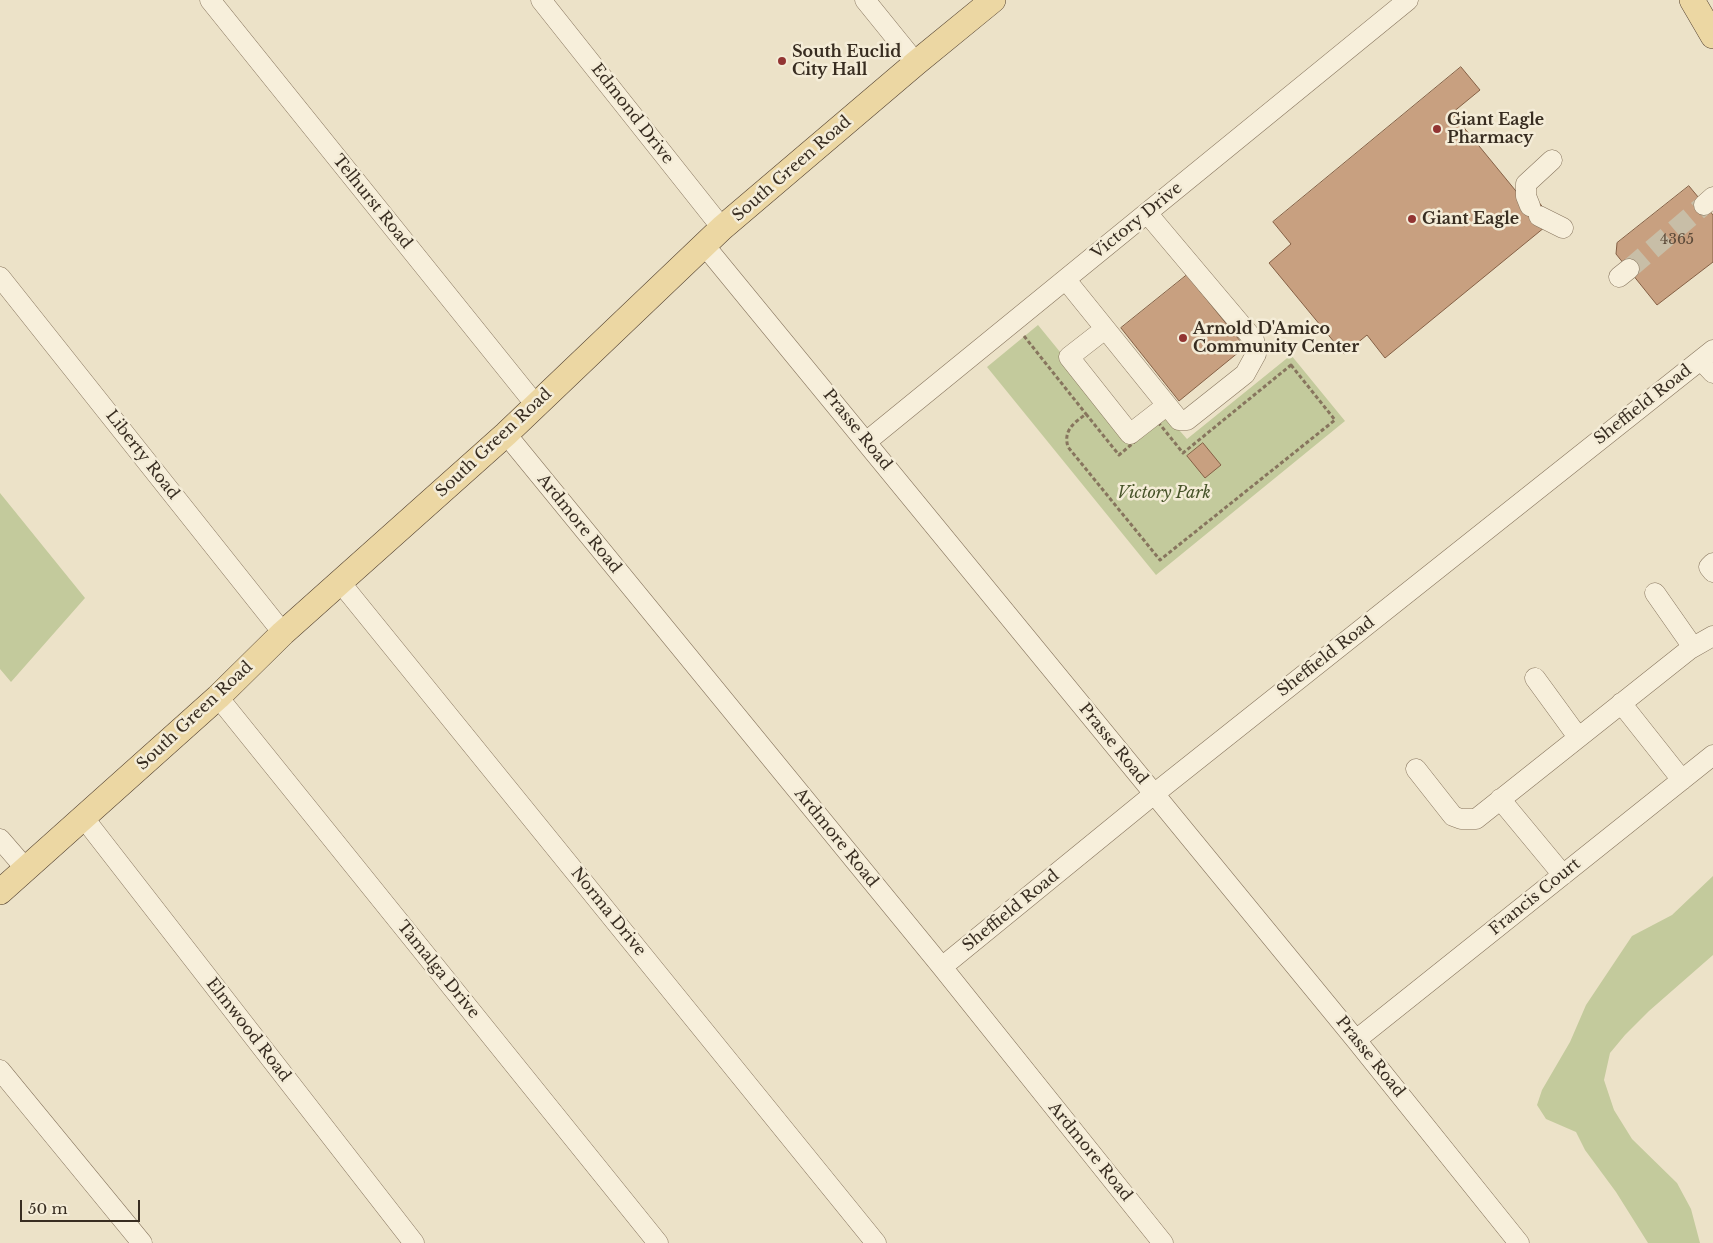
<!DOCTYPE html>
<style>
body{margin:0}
#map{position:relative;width:1713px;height:1243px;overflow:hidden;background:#ece2c8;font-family:"Libre Baskerville",serif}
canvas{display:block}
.scale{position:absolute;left:20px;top:1200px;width:120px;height:22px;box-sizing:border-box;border:2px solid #382d21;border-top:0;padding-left:6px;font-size:15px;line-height:18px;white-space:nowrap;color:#382d21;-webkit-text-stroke:4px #f4ecd7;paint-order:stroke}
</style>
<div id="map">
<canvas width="1713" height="1243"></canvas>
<div class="scale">50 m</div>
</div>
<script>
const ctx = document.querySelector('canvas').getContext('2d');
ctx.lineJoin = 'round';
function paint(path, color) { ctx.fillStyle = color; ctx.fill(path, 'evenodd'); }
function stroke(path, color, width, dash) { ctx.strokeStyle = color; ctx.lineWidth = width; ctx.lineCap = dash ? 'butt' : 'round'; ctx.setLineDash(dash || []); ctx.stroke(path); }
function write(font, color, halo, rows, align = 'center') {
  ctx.font = font + ' "Libre Baskerville",serif'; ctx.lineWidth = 5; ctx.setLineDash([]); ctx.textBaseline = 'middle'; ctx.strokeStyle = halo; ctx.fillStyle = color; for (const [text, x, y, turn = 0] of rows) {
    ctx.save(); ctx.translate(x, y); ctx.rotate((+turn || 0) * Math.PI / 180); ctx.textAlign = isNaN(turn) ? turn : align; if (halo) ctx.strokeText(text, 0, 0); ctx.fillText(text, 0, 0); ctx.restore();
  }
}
paint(new Path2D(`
 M1038,325L1132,440L1165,414L1187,439L1291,355L1345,421L1156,575L987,367Z
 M0,493L85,598L11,682L0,669Z
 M1713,876V955L1649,1011L1625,1035L1610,1053L1604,1080L1614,1110L1632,1139L1677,1183L1691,1209L1700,1243H1648L1616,1192L1585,1150L1576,1132L1546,1119L1537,1105L1542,1090L1570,1042L1586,1005L1632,936L1672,915Z`), '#c3ca9c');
const building = new Path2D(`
 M1461,67L1480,90L1452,113L1529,207L1537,200L1546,211L1545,227L1385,358L1367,335L1344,354L1269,263L1291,244L1273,222Z
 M1689,186L1713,215V262L1657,305L1616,254L1617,243Z
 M1187,275L1245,347L1179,401L1121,328Z
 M1203,443L1221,465L1205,478L1187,456Z`);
paint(building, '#c8a080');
stroke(building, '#856045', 1);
stroke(new Path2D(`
 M1629,269L1704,205`), '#c8bea7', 20, [20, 10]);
const minor = new Path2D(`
 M210,0L535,404
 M541,0L722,228
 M865,0L916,63
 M1704,205L1713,197
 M1530,206L1526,196V184L1552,160
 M1539,216L1563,228
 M705,246L1356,1040L1519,1243
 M0,277L283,633
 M1619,277L1629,269
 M1066,280L1179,420H1187L1245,374L1256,354L1254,340L1147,213
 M1105,329L1069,357L1130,434L1166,406
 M1701,360L1713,373
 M506,434L942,967L1163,1243
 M866,442L1408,0
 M1713,563L1709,567L1713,572
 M340,582L876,1243
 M1690,649L1713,636
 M1535,678L1578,737
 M218,697L658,1243
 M1621,703L1682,780
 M1416,769L1453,816L1461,819H1476L1690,649V643L1655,593
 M1500,799L1563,875
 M83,817L414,1243
 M0,839L26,869
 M942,967L1154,794L1713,350
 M1356,1040L1713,755
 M0,1070L142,1243`);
const major = new Path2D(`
 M1692,0L1713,36
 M0,892L218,697L283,633L506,434L722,228L916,63L993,0`);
stroke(minor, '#87755e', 21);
stroke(major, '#554332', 26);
stroke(new Path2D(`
 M1024,336L1086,414
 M1291,365L1335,420L1160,560L1068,447C1063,430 1074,423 1086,414L1119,455L1158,422L1183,453Z`), '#87755e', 3, [4, 2.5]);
stroke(minor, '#f7efdb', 20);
stroke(major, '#ecd7a3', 25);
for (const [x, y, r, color] of [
 [782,61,5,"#923432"],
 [1437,129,5,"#923432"],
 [1412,219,5,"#923432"],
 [1183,338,5,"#923432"]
]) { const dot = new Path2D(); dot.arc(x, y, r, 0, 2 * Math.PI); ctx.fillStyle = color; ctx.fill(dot); stroke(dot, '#f4ecd7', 2); }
write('14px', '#5c4a39', null, [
 ["4365",1677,240]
]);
write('bold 16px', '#382d21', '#f4ecd7', [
 ["South Euclid",792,52],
 ["City Hall",792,70],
 ["Giant Eagle",1447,120],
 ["Pharmacy",1447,138],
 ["Giant Eagle",1422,219],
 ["Arnold D'Amico",1193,329],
 ["Community Center",1193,347]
], 'left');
write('16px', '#382d21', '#f4ecd7', [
 ["Edmond Drive",632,114,52],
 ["South Green Road",792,169,-41],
 ["Telhurst Road",372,202,51],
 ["Victory Drive",1137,221,-39],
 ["Sheffield Road",1643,405,-38],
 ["Prasse Road",857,430,51],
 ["South Green Road",494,443,-43],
 ["Liberty Road",142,455,52],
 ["Ardmore Road",579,524,51],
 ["Sheffield Road",1326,657,-38],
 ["South Green Road",195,716,-43],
 ["Prasse Road",1113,744,51],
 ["Ardmore Road",836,838,51],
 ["Francis Court",1535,897,-39],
 ["Sheffield Road",1011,911,-39],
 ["Norma Drive",608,912,51],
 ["Tamalga Drive",438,970,51],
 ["Elmwood Road",248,1030,52],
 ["Prasse Road",1370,1057,51],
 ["Ardmore Road",1090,1152,51]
]);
write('italic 16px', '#475329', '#f4ecd7', [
 ["Victory Park",1164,493]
]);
</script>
